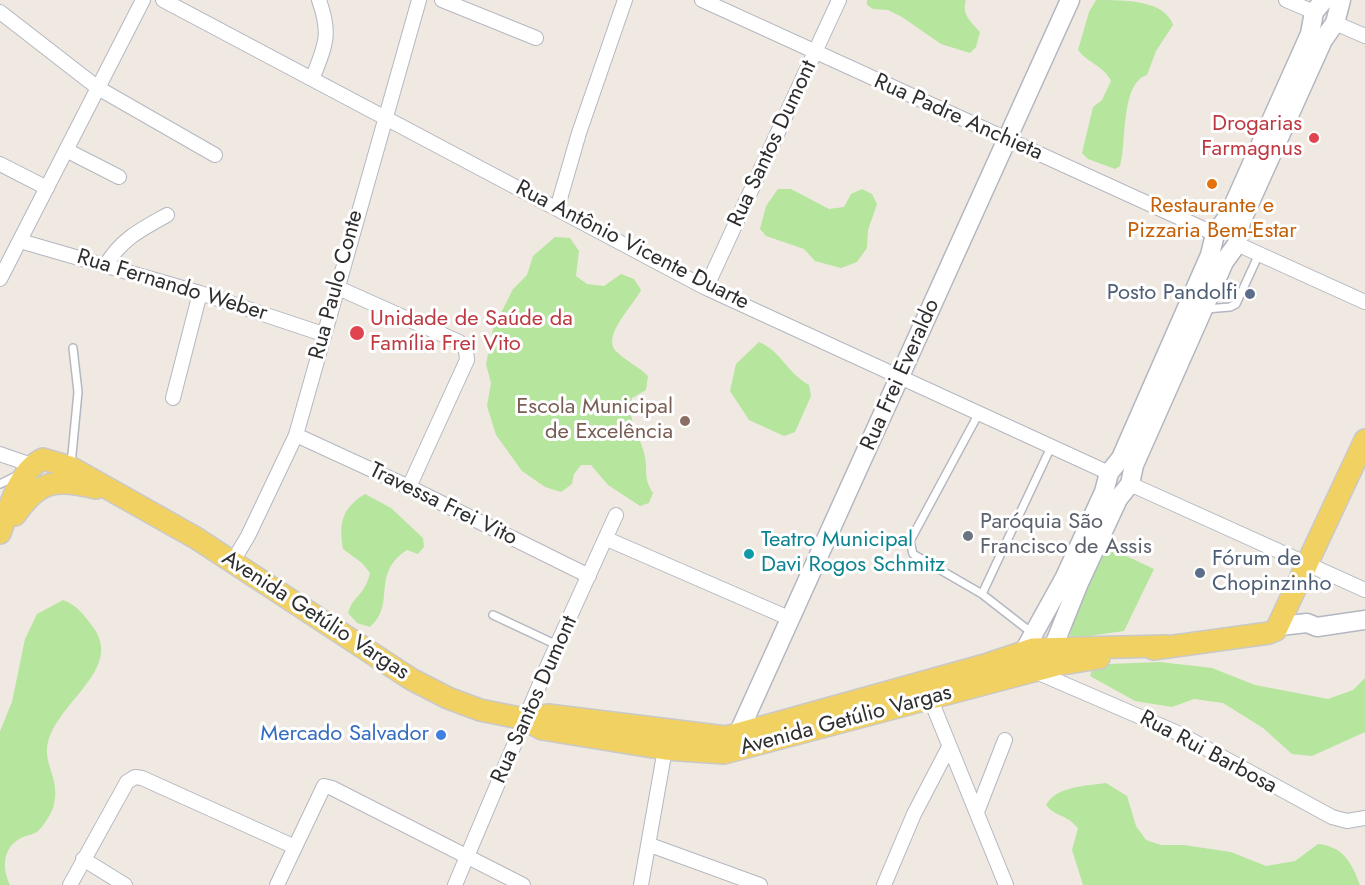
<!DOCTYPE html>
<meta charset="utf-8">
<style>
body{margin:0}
canvas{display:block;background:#efe9e1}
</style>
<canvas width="1365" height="885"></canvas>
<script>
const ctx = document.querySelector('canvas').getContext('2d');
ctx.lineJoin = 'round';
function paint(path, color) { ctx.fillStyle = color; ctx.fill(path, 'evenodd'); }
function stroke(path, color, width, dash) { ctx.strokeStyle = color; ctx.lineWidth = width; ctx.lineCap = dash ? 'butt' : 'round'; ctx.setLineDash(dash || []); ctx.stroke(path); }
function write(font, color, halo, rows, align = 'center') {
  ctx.font = font + ' Jost,sans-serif'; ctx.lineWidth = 6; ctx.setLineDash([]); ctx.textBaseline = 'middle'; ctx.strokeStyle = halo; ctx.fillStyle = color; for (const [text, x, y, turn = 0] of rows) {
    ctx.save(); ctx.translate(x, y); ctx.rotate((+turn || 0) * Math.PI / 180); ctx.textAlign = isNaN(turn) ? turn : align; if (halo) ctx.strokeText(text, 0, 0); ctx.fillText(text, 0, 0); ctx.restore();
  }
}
paint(new Path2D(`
 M867,0H966C961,14 971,22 980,32L976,47L970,53L941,44L902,17L888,10L873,9L867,5Z
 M1096,0C1125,0 1165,0 1173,25L1156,51L1147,75C1120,83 1127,144 1120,166L1115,169L1088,159L1082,153L1093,107L1102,100L1111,81C1104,66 1088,63 1078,50L1089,12Z
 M778,189H791L829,209L844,207L851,194L862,189L872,194L877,204L868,230L867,248L857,262L841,268L815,261L804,249L766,236L760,229L766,206Z
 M555,237L570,238L579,251L576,276L587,284L604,286L621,274L634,279L641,290C634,305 600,337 617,352C626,361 638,366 648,376L646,390L632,398C626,420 641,436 645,457C648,473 643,477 653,493L649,503L640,506L608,485L591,465H581L574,474L572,484L561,492L545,487L522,471L496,435L487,406L491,383L486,364L493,329L513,289L527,275L533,256Z
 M759,342C782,352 786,372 809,385L811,396L795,432L784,436L749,420L730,391L736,364Z
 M365,494L391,508L423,538L424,547L418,554L407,550C370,574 397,604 370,627L357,623L348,613C354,594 364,597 370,573L362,563L343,549C339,523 341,509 365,494Z
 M1105,546L1154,569L1124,631L1075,638L1070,636L1071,628Z
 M63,600C78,606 83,614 93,627C126,671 49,706 47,750C46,768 61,782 53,808C51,814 43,827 38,831C34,835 26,835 21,838C2,848 2,868 10,885H0V731L12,702L25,639L37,614Z
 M1160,662L1212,668L1255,685L1328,699L1353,690L1365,678V732L1312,756L1292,754L1263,728L1223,703L1194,699L1172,707L1135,701L1090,676L1092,670L1108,664Z
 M1106,783L1127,796L1136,826L1146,840L1161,845H1184L1231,852L1266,866L1295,861L1318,844C1343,846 1352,863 1360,885H1083L1072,850L1078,828C1065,813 1055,817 1046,805C1056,786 1087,786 1106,783Z`), '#b6e59e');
const lane = new Path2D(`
 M1206,309L1230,307L1236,304L1259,254
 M979,413L910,541L913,554L982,594L1051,447
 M71,465L78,392L73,348
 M0,484L18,475
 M982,594L1032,633
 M493,615L557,645`);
const street = new Path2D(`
 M163,0L706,288L1109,473
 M442,0L536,38
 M702,0L1215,234
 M1286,0L1314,12
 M0,12L98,88L215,155
 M1335,23L1365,36
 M313,77C326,44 331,34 319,0
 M66,150L119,177
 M0,164L47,188
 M557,209L579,133L625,0
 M20,241L200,293L323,334
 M1237,244L1365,302
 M106,265C121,239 142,229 167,215
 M0,279L143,0
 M336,287L459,342L466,350L467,360L409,487
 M706,288L839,0
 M173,398L200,293
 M296,435L409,487L589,576
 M0,454L26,463L31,468
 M1130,484L1365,590
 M607,539L791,619
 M233,561L248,536L296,435L419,0
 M1034,671L1180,734L1332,817L1347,821L1365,818
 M928,693L1006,885
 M977,812L1005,740
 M650,845L760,885
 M83,859L125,885
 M70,885L127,782L135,777L142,778L295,847
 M277,885L324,786L332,788L523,885
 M455,885L547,667L616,515
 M641,885L665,749
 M884,885L914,814L949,747`);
const secondary = new Path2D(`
 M1280,626L1307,623L1317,627L1365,620
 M1048,660L1079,583L1118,499L1130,484L1134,465L1224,262L1237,244L1241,222L1323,40L1335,23L1341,0
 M1024,661V651L1065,577L1104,492L1109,473L1121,458L1210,255L1215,234L1229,215L1310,34L1314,12L1324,0
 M737,743L738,734L1070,0`);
const primary = new Path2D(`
 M15,515C40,479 55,479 96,488
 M0,533C9,509 19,470 43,459L70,467L196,538L411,679L448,698L480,710L525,719L548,715L726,737L988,664L1033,649L1167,646
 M1153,649L1269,633L1276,630L1365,440
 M533,724L542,729L665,749L724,753L1056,665L1099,658`);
stroke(lane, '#b4b7c1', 10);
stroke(street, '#b4b7c1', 16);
stroke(secondary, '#b4b7c1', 21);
stroke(primary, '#c9c9c9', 24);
stroke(lane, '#fff', 7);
stroke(street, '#fff', 14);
stroke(secondary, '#fff', 18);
stroke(primary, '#f2d163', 21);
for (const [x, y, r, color] of [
 [1314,138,6,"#e0444e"],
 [1212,184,6,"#e8710a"],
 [1250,294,6,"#5c6f8a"],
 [357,333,8,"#e0444e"],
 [685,421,6,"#8d6e63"],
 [968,536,6,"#6b7280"],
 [749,554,6,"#0f9aa8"],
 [1200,573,6,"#5c6f8a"],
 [441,735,6,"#3f7fe0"]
]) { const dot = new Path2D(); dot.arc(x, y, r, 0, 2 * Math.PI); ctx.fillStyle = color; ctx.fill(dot); stroke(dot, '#fff', 2); }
write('22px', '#2e2e2e', '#fff', [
 ["Rua Padre Anchieta",958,118,24],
 ["Rua Santos Dumont",773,144,-65],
 ["Rua Antônio Vicente Duarte",632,246,27],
 ["Rua Paulo Conte",337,285,-75],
 ["Rua Fernando Weber",172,286,17],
 ["Rua Frei Everaldo",901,375,-66],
 ["Travessa Frei Vito",443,505,26],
 ["Avenida Getúlio Vargas",315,616,33],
 ["Rua Santos Dumont",535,700,-66],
 ["Avenida Getúlio Vargas",846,721,-15],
 ["Rua Rui Barbosa",1208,753,28]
]);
write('22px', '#be3a42', '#fff', [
 ["Drogarias",1302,125],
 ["Farmagnus",1302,150],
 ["Unidade de Saúde da",370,320,"left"],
 ["Família Frei Vito",370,345,"left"]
], 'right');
write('22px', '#c56008', '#fff', [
 ["Restaurante e",1212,207],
 ["Pizzaria Bem-Estar",1212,232]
]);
write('22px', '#4e5e75', '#fff', [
 ["Posto Pandolfi",1238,294],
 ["Fórum de",1212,560,"left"],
 ["Chopinzinho",1212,585,"left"]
], 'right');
write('22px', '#785e54', '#fff', [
 ["Escola Municipal",673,408],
 ["de Excelência",673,433]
], 'right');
write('22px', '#5b616d', '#fff', [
 ["Paróquia São",980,523],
 ["Francisco de Assis",980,548]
], 'left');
write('22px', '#0d838f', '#fff', [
 ["Teatro Municipal",761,541],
 ["Davi Rogos Schmitz",761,566]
], 'left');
write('22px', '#366cbe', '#fff', [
 ["Mercado Salvador",429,735]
], 'right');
</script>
